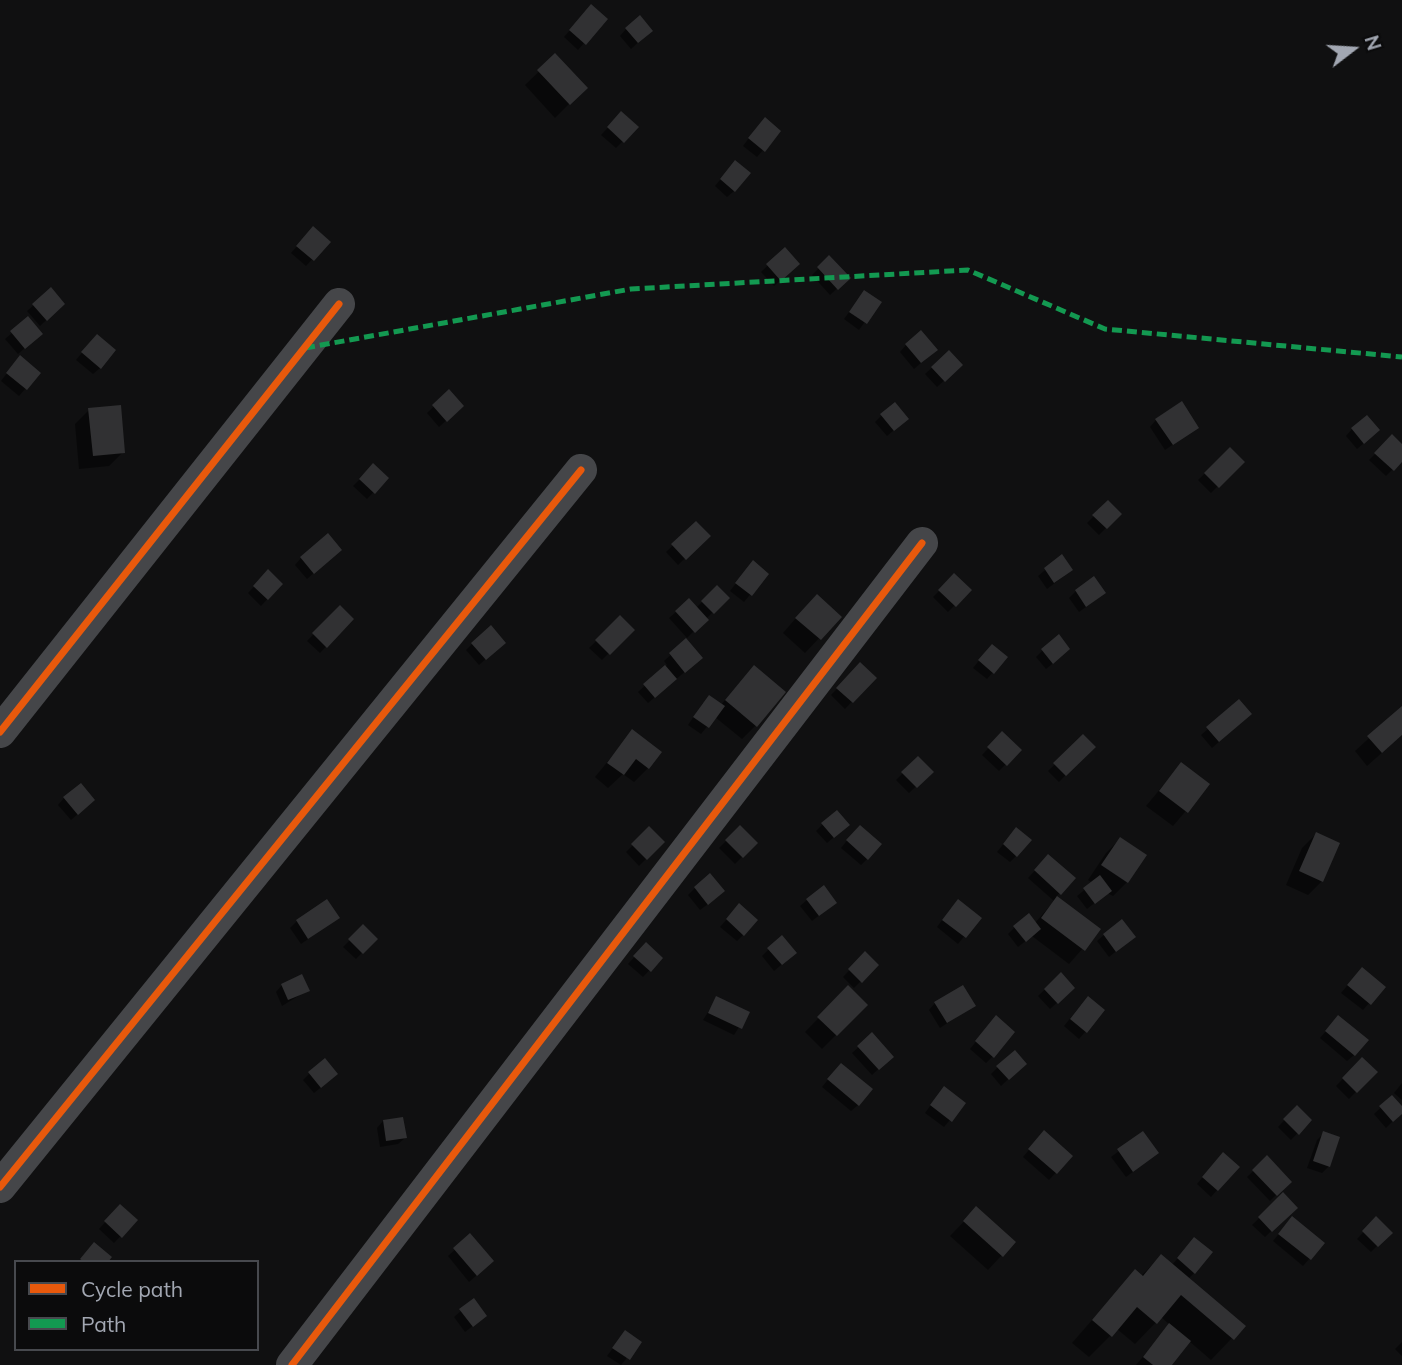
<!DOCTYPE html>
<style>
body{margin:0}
#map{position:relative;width:1402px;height:1365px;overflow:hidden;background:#101011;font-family:Mulish,sans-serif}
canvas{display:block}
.legend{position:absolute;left:14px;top:1260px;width:245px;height:91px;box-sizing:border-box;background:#0b0b0c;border:2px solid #47494e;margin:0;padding:9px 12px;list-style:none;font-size:21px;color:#a2a7b2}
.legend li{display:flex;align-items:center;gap:14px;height:35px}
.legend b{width:35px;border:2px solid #47494e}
.north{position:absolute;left:1318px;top:14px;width:70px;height:70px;-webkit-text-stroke:5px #0b0b0c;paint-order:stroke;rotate:73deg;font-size:19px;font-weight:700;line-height:28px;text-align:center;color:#a2a7b2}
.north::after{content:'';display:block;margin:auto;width:24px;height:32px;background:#a2a7b2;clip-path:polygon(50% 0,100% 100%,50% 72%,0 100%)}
</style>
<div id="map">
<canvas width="1402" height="1365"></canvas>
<ul class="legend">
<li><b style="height:9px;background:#e8590c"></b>Cycle path</li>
<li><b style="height:9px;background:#139951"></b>Path</li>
</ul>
<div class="north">N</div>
</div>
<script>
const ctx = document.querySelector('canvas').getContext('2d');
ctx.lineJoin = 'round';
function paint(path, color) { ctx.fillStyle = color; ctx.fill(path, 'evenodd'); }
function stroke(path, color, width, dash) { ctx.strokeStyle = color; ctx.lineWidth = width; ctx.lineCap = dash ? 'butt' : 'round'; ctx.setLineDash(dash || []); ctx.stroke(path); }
paint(new Path2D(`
 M585,13L584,43L578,50L564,37Z
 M626,29L644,37L631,49L620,36Z
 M555,56L585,88L555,118L525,85Z
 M621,114L636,128L616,148L601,135Z
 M758,126L763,150L757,157L743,146Z
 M729,169L734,191L727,197L715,186Z
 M307,235L328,242L306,266L291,253Z
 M785,249L798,264L774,286L761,272Z
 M829,258L848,278L830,295L812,275Z
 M864,292L879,302L859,330L844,319Z
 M63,304L40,326L27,311L34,305Z
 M12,333L34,340L18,354L5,339Z
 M90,343L100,368L93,374L76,360Z
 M906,345L929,356L914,369L900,352Z
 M949,352L961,365L937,387L925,374Z
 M14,364L39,373L19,396L1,381Z
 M449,392L462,406L439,427L427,413Z
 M89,410L123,452L109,466L79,469L75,424Z
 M882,415L900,425L887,436L875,422Z
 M1156,420L1197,428L1165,450L1150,427Z
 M1352,429L1371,437L1357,449L1346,436Z
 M1392,437L1402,446V460L1386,476L1369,460Z
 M1230,449L1242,462L1211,493L1198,480Z
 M373,466L387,478L367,499L353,486Z
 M1108,502L1120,514L1099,535L1087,523Z
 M696,523L708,536L678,565L666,552Z
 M333,556L307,579L295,565L301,558Z
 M1061,557L1064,576L1047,589L1038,576Z
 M747,569L767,574L744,602L730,591Z
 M268,572L281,584L261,606L248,593Z
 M954,576L970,590L948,612L933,597Z
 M717,587L727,598L687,638L669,618L676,612L696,608Z
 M1076,591L1097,599L1079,612L1069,598Z
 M340,607L352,619L320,653L307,641Z
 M803,610L839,617L805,653L783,633Z
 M620,618L632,630L602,660L589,648Z
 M686,641L694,664L648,703L638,692L667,665L664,661Z
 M472,644L497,649L479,665L466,650Z
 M1043,650L1062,656L1046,669L1036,657Z
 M985,653L993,672L987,679L973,668Z
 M860,665L874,678L845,709L831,695Z
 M740,682L756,725L742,739L715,717L701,734L688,725L703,703L721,705Z
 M1402,708V735L1367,766L1355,751Z
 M1243,721L1212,748L1201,735L1208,729Z
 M632,732L648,768L634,782L623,774L608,788L595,777Z
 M1002,734L1019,751L999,771L982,755Z
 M1083,737L1093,747L1059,782L1048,771Z
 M918,758L931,772L909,793L896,780Z
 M1181,764L1208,785L1173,826L1146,806Z
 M64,798L87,806L71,820L58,805Z
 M823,824L841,831L827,843L816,831Z
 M740,827L756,843L735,864L719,848Z
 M649,829L663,842L639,866L626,852Z
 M853,833L867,859L861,865L841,848Z
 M1316,834L1322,881L1308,895L1286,885L1302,848Z
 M1010,836L1016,856L1010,862L997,852Z
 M1120,839L1127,882L1113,896L1107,893L1087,909L1077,896L1093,883L1088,880L1106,853Z
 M1042,863L1073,878L1056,897L1099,930L1069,964L1032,936L1018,947L1008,934L1015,927L1035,923L1054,901L1028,878Z
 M695,888L716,898L700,910L688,895Z
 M807,900L835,903L812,921L800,906Z
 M951,908L979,918L958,944L937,927Z
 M733,912L743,935L737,941L720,927Z
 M338,918L301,944L290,928L297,921Z
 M363,927L375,939L356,959L343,947Z
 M1104,935L1134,937L1109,957L1097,941Z
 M646,944L661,958L643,977L628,964Z
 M769,949L788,959L774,971L762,956Z
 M865,954L877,965L854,988L843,977Z
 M1061,974L1073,988L1050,1009L1038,996Z
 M1356,975L1383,987L1363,1010L1341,993Z
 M282,985L308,990L282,1006L276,992Z
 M848,988L866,1005L822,1049L805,1032Z
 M717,998L748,1013L734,1035L703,1020Z
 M935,1003L973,1006L940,1028L929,1010Z
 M1081,1005L1103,1011L1079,1039L1064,1026Z
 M990,1024L993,1056L986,1063L970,1049Z
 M1332,1024L1354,1055L1347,1061L1320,1038Z
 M872,1035L891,1057L872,1075L852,1053Z
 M1362,1059L1375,1072L1349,1099L1336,1086Z
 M1024,1064L1001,1086L991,1074L998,1067Z
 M834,1072L858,1105L851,1111L822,1087Z
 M309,1074L329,1081L314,1093L303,1080Z
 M1402,1083V1100L1394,1093Z
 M938,1095L964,1103L944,1127L925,1113Z
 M1392,1097L1402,1112L1386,1128L1374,1114Z
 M1297,1107L1310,1120L1291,1140L1278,1127Z
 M383,1121L405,1138L398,1144L380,1147L377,1128Z
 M1143,1133L1150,1159L1126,1177L1111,1157Z
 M1324,1133L1329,1166L1322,1173L1307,1168L1317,1140Z
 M1038,1139L1071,1156L1049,1180L1023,1157Z
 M1267,1158L1289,1182L1270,1201L1247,1177Z
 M1216,1161L1217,1190L1211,1197L1197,1184Z
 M1283,1195L1295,1208L1265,1237L1252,1225Z
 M120,1206L136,1220L114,1243L99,1229Z
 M976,1209L1014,1242L988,1270L950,1236Z
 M1376,1219L1390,1233L1371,1252L1357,1239Z
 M1286,1225L1323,1243L1303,1266L1273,1241Z
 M470,1236L485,1268L469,1282L448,1256Z
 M1188,1246L1194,1273L1188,1279L1232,1338L1211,1360L1189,1341L1170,1365H1136L1170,1325L1161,1317L1135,1344L1117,1329L1089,1357L1072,1343L1135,1271L1141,1276L1161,1256L1172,1265Z
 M461,1311L478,1322L465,1332L454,1317Z
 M625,1332L640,1342L621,1365L607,1356Z
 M1402,1342V1356L1395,1349Z`), '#0007');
paint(new Path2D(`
 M591,4L608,19L586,45L569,30Z
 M640,15L653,31L638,43L625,28Z
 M555,53L588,88L570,105L537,70Z
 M621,111L639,127L624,143L607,127Z
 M765,117L781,131L765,152L748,138Z
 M735,160L751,173L735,192L720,179Z
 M313,226L331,242L314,261L296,246Z
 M785,247L800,264L781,281L766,264Z
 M829,255L851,278L838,290L817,267Z
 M51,287L65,304L47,321L32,304Z
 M864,290L882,302L867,324L849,312Z
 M28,316L43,334L25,349L10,331Z
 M921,330L938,350L921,363L905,344Z
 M97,334L116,350L101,369L81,352Z
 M949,350L963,365L945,382L931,367Z
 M20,355L41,373L27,390L6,373Z
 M449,389L464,406L447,422L432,405Z
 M1182,401L1199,428L1173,445L1155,419Z
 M895,402L909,419L894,431L880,414Z
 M121,405L125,453L93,456L88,408Z
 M1367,415L1380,430L1364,444L1351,428Z
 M1392,434L1402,444V462L1394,471L1374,453Z
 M1230,447L1245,462L1219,488L1204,473Z
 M373,463L389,478L375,494L359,479Z
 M1108,500L1122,514L1107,529L1092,515Z
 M696,521L711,536L686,560L671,544Z
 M328,533L342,550L314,574L300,557Z
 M1062,554L1073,570L1054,583L1044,568Z
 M753,560L769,574L752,596L735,583Z
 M268,569L283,584L268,600L253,586Z
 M954,573L972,590L956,607L938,590Z
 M1094,576L1106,593L1086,607L1075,590Z
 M717,585L730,598L714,614L701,601Z
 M817,594L842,617L821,640L795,618Z
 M689,598L709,620L695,633L675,611Z
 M340,605L354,619L327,648L312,633Z
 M620,615L635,630L610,655L595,640Z
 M491,625L506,643L486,660L471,643Z
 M1059,634L1070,649L1053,664L1041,649Z
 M686,638L703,658L685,673L669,653Z
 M992,644L1008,657L994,674L978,660Z
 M860,662L877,678L853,703L836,688Z
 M665,665L677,679L655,698L643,684Z
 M754,665L786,692L757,727L725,700Z
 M709,695L725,706L709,728L693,717Z
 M1239,699L1252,714L1219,742L1206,727Z
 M1402,706V735L1382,753L1367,736Z
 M632,729L662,752L649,769L636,759L624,775L607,763Z
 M1002,731L1022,750L1007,766L987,747Z
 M1083,734L1096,747L1066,776L1053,763Z
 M918,756L934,772L917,788L901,772Z
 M1181,762L1210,784L1188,813L1159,791Z
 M81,783L95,800L78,815L63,797Z
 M837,810L850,825L834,838L821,823Z
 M740,825L758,843L743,858L725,840Z
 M860,825L882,844L868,860L846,840Z
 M649,826L665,842L647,860L631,844Z
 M1016,827L1032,840L1017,857L1003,844Z
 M1316,832L1340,843L1323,882L1299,871Z
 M1120,837L1147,855L1128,883L1101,865Z
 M1048,854L1076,878L1061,895L1034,870Z
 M710,873L725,891L708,905L694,887Z
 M1100,875L1112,891L1095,904L1083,888Z
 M824,885L837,903L819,916L806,899Z
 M1057,896L1101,929L1085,951L1041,918Z
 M327,899L340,918L308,939L296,920Z
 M958,899L982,918L966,938L942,920Z
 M739,903L758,920L744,936L726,919Z
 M1029,913L1041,929L1026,942L1013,926Z
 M1122,919L1136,937L1116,952L1103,934Z
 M363,924L378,939L363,954L348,939Z
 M782,935L797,953L782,965L767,948Z
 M646,942L663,958L651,972L633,956Z
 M865,951L879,965L862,983L848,969Z
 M1362,967L1386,987L1371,1005L1347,985Z
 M1061,972L1075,988L1058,1004L1044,989Z
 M302,974L310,991L288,1000L281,984Z
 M848,985L868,1005L837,1036L817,1017Z
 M963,985L976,1006L947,1023L934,1002Z
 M716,996L750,1012L742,1029L708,1013Z
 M1088,996L1105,1010L1087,1033L1070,1019Z
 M996,1015L1015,1032L994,1058L975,1041Z
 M1338,1015L1369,1040L1355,1056L1325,1031Z
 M872,1032L894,1057L879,1070L857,1046Z
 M1015,1050L1027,1064L1009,1080L996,1066Z
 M1362,1057L1378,1072L1357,1093L1342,1078Z
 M325,1058L338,1074L321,1088L308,1072Z
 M841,1063L873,1089L859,1106L827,1079Z
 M944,1086L966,1103L952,1122L930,1105Z
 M1392,1095L1402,1106V1114L1393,1122L1379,1106Z
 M1297,1105L1312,1120L1299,1135L1283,1119Z
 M403,1117L407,1138L386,1141L383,1120Z
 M1044,1130L1073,1156L1057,1174L1028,1149Z
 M1143,1131L1159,1153L1133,1172L1117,1149Z
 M1323,1131L1340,1137L1330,1167L1313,1161Z
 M1223,1152L1240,1167L1218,1191L1202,1177Z
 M1267,1155L1292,1182L1277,1196L1252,1170Z
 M1283,1192L1298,1208L1272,1232L1258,1217Z
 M120,1204L138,1220L122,1238L104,1221Z
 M976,1206L1016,1242L1003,1257L963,1221Z
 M1292,1216L1325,1243L1311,1260L1278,1234Z
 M1376,1216L1393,1233L1378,1247L1362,1231Z
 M470,1233L494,1261L477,1276L453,1248Z
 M1194,1237L1213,1252L1195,1274L1177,1258Z
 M94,1242L112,1257L108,1262H84L80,1259Z
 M1161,1254L1246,1326L1234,1340L1181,1295L1157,1324L1137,1307L1112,1337L1092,1320L1135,1269L1143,1276Z
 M474,1298L487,1316L473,1327L459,1309Z
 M1169,1323L1191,1341L1172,1365H1153L1143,1357Z
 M625,1330L642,1342L630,1360L612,1348Z`), '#313133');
stroke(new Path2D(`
 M0,732L339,304
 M0,1187L581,470
 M292,1365L922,543`), '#454649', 32);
stroke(new Path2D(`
 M305,348L631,289L968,270L1105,329L1402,357`), '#139951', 5, [10, 5]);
stroke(new Path2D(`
 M0,732L339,304
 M0,1187L581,470
 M292,1365L922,543`), '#e8590c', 7);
</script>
